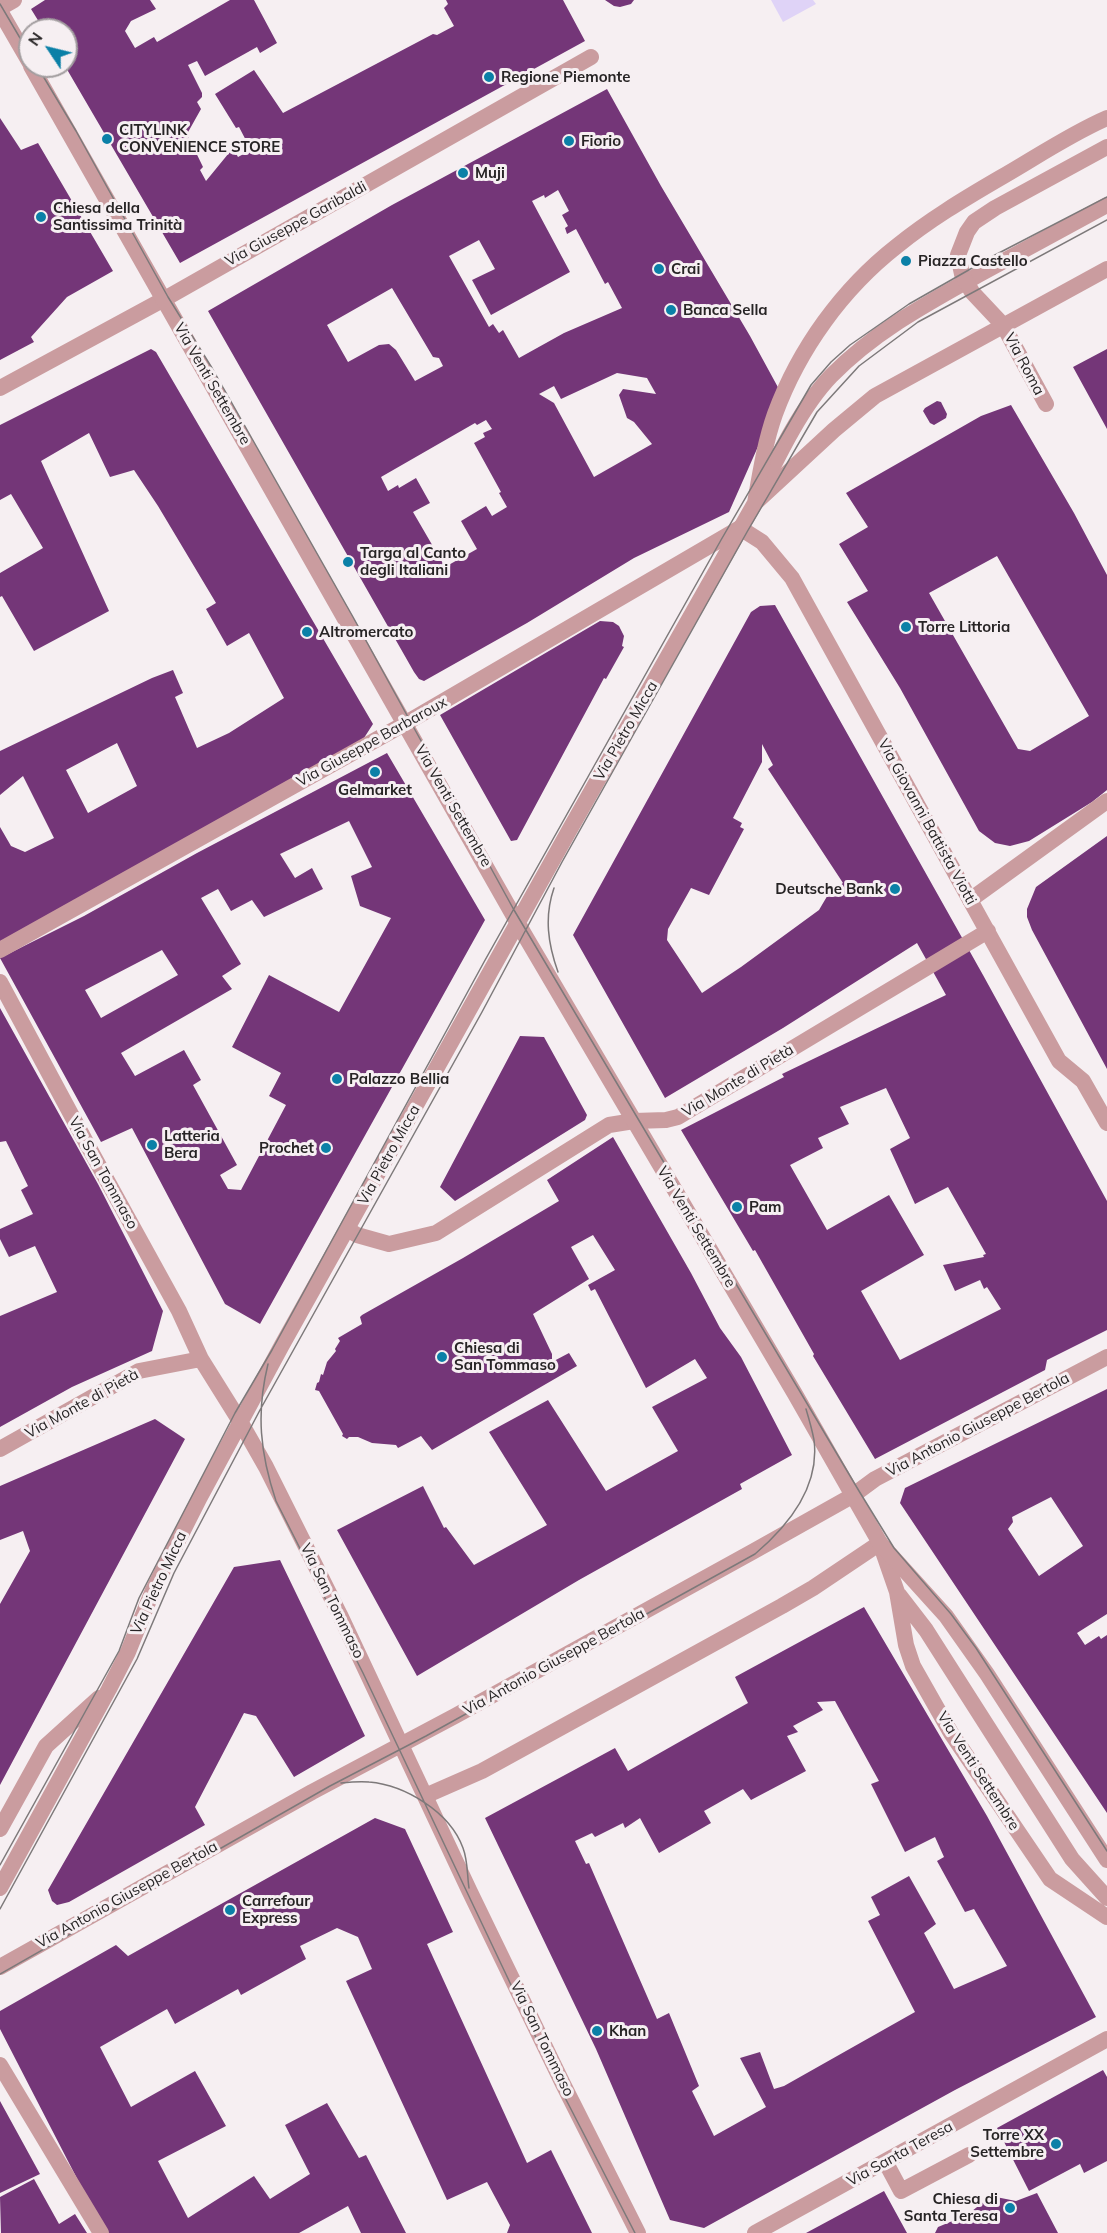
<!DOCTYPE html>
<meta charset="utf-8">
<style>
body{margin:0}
#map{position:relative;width:1107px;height:2233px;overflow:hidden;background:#f6eff2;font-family:Mulish,sans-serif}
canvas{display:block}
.north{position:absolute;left:18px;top:18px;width:60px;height:60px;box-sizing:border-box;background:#f6eff2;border:2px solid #a39ea0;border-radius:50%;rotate:305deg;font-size:16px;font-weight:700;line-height:24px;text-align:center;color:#272425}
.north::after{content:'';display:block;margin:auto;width:21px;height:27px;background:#0b80a7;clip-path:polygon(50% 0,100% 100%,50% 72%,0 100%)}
</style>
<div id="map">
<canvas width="1107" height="2233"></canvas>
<div class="north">N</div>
</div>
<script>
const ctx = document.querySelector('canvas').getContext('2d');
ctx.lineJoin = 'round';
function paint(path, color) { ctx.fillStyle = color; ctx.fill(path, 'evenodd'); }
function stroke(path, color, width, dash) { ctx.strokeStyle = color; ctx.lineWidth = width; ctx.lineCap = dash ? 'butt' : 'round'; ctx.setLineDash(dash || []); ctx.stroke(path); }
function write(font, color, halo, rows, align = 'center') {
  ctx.font = font + ' Mulish,sans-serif'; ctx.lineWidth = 6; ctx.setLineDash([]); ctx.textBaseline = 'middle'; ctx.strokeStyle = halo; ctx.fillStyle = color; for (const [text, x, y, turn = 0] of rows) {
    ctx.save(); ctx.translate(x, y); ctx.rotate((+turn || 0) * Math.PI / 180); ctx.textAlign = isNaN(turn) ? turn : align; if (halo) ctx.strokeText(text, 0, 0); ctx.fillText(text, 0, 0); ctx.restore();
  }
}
paint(new Path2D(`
 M771,0H813L816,4L783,22Z`), '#dfd3f7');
paint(new Path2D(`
 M45,0H150L156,9L131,21L125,31L135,48L154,37L157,42L230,0H254L277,43L260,53L257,47L205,76L197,61L188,65L202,93V97L197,102L201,109L187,134L203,167L200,170L206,181L233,148L238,157L251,150L239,127L236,128L215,94L254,70L283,113L433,34L437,35L454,26L444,8L448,4L446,0H563L585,41L180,263L65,66L66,30H44L31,9Z
 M605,0H634L631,4L620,7L614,6Z
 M607,89L661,186L750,336L780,391V397L729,512L634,558L527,623L424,681L419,679L414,672L208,311L392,205ZM558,190L569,211L562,215L568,226L565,228L567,234L576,229L605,284L608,282L622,308L564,333L519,358L503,330L499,333L493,324L489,327L449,256L479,240L495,269L472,280L491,315L570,272L532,201L544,195L545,198ZM392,288L433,357L439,358L443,366L415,381L396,350L389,344L379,345L348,362L327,325ZM617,373L647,378L656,394L623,389L619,395L627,418L634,422L652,444L594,477L554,403L539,394L554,386L561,399ZM486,420L492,429L483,433L485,437L474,443L501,492L499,493L507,507L492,516L486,506L461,521L477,549L445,567L413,512L430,503L416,478L399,488L398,485L388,491L381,477L475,423L477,425Z
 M0,118L21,150L38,143L113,271L67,297L31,337L34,342L0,360Z
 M151,349L156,352L373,724L364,738L0,944V827L11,846L25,852L54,838L23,776L0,795V751L152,678L173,670L183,693L175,697L197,748L229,733L284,698L249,633L227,646L206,609L216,603L158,506L134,470L110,477L89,433L41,461L109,611L34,651L2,596L0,597V573L43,548L11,494L0,500V425ZM117,743L137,786L88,813L66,770Z
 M1107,349V429L1073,367Z
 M937,401L941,402L947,414L946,418L934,425L930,423L923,411L925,408Z
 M1011,405L1074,513L1107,575V790L1092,802L1029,841L1010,846L995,843L979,831L900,688L847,602L868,591L839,544L868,527L846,493L981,416ZM997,556L1089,716L1030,751L1018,749L929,593Z
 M775,605L983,975L1107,1201V1330L1047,1360L1045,1370L875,1459L813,1356L814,1354L755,1250L753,1251L681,1130L784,1077L782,1074L946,995L917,943L783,1028L665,1098L573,935L751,612L760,606ZM762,744L773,765L768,769L843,883L829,893L819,910L741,967L702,993L667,940L668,929L691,888L709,895L744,829L740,827L742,823L733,818L762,762ZM886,1088L910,1138L890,1149L915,1204L948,1187L986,1254L983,1255L984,1257L943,1265L955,1291L980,1280L984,1289L987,1287L1001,1309L900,1360L861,1291L924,1255L889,1195L827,1230L790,1165L823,1148L818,1138L849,1124L840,1107Z
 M600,621L613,622L619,626L624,636L622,646L624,647L606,679L604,678L517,840L511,841L440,715Z
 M387,753L485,920L260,1324L225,1304L132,1128L101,1142L0,958L84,916L197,853ZM349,821L372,867L351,876L360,906L391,918L339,1012L269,975L232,1047L281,1073L269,1096L286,1105L241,1190L228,1189L220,1175L237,1165L193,1085L201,1080L184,1050L135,1076L121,1053L232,989L222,976L241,964L201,898L218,889L231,911L252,900L264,917L323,889L312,868L295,878L280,854ZM162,950L178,975L101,1018L85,990Z
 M1107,836V1069L1032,930L1027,917V909L1036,887Z
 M0,1008L98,1184L163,1311L152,1351L72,1387L0,1427V1316L57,1292L35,1246L9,1257L0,1239V1229L33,1214L21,1190L28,1186L6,1141L0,1142Z
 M520,1036L544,1037L587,1115L585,1120L455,1201L440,1187Z
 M613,1137L691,1273L720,1328L741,1357L792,1455L740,1484L742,1489L579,1580L417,1676L337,1530L423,1486L444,1528L446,1527L474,1565L547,1525L489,1432L548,1400L606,1491L678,1451L652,1407L707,1378L695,1359L646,1388L595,1289L591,1291L588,1285L615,1270L593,1235L571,1247L589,1279L533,1314L552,1354V1362L569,1353L577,1366L432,1450L421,1436L398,1448L396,1445L372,1443L358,1437H349L347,1439L342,1436L343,1434L319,1391L315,1390L317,1383L319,1382L321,1374L323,1375L327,1362L336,1351L335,1349L340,1341L338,1338L362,1324L360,1317L362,1315L463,1258L559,1201L547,1180Z
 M1107,1389V1614L1077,1633L1085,1645L1099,1636L1101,1639L1107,1635V1813L900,1503L905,1488ZM1051,1497L1083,1546L1039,1576L1008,1529L1013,1522L1012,1517Z
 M155,1419L185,1439L0,1785V1604L30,1551L23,1531L0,1540V1486Z
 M280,1560L365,1736L294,1777L256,1716L244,1713L195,1807L205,1825L69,1902L57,1905L52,1901L48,1890L234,1567Z
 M864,1607L987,1816L1096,2017L955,2090L704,2228L670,2220L596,2049L485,1818L615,1748L628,1771L748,1703L735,1677ZM835,1701L879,1781L871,1784L905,1852L935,1837L944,1857L937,1861L965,1912L974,1909L1007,1966L954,1989L924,1933L936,1924L909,1876L871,1897L880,1915L868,1921L915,2012L784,2086L774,2089L760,2052L740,2058L766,2107L714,2136L692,2091L699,2086L669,2013L657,2019L589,1863L586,1864L575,1841L592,1833L595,1837L623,1823L625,1828L640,1818L659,1853L711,1823L704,1811L743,1789L751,1800L806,1771L787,1736L798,1732L793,1726L823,1710L817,1702Z
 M375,1818L405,1829L453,1932L427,1944L527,2163L551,2150L592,2233H507L510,2225L487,2182L447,2200L346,1981L372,1969L358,1937L337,1928L300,1946L306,1959L241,1995L238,1989L175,2024L167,2009L100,2047L131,2107L195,2071L226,2126L158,2161L188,2218L254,2176L270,2199L310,2174L285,2125L327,2103L359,2158L366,2155L406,2233H361L348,2206L299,2233H108L87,2198L0,2029V2011L116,1945L128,1956Z
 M1103,2070L1107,2077V2161L1084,2173L1080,2164L1029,2191L997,2128Z
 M0,2101L40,2174L0,2193Z
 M34,2179L59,2224L75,2214L87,2233H1L0,2197Z
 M884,2191L907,2233H806Z
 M1037,2193L1058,2233H935L938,2227L967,2215L991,2196L1016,2201Z`), '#743678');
stroke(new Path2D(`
 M758,497C777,458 801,407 831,376C874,332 926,304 978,275C1021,252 1064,228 1107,205
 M886,2163L901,2191L969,2155`), '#ca9c9f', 16);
stroke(new Path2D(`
 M0,8L14,0
 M1003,325L1046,404
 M0,388L168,297L591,57
 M970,900L1107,801
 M0,950L406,723L740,528
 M0,982L87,1144
 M347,1229L357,1235L389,1244L436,1233L609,1125L634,1121`), '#ca9c9f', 16);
stroke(new Path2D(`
 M740,528L762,542L792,578L1059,1061L1083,1081L1107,1123
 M634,1121L666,1120L678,1117L988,931
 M87,1144L179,1311L201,1359L241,1423
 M0,1449L139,1371L201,1359
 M899,1595L926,1630L1072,1859L1107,1898
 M425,1796L482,1771L782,1606L813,1588L880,1543L897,1592L906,1645L913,1666L951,1733L1050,1879L1107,1917
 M0,1967L312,1792L455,1716L754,1551L852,1496L875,1479L1107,1357
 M0,2065L101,2233
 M755,2233L1107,2039`), '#ca9c9f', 16);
stroke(new Path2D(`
 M0,11L30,63
 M31,66L524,934L795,1394L880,1543L946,1616L987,1674L1107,1860
 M1003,325L972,292L962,274L958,255L967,232L974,222L995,208L1107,147
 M755,503C760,474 765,442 775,414C799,349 842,289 897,246C929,220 964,199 1000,178C1035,158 1070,134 1107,118
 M241,1423L266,1467L340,1615L469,1890L563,2084L638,2233
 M0,1829L46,1746L99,1698
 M0,1888L109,1689L128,1652L153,1590L200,1497L282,1345L570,829L755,503L834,430L875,396L1107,269`), '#ca9c9f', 16);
stroke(new Path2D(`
 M0,4L30,55
 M37,66L76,131L168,297L212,368L353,617L514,910L859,1491L894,1548L951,1614L976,1648L1107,1851
 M554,888C544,917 548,944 558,972
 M268,1364C256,1413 260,1453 276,1501L363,1673L559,2086L635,2233
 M341,1783C350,1782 360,1781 369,1782C405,1785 450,1812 463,1848C468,1861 467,1875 469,1888
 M0,1865L119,1651L139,1598L235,1413L272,1350L484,962L721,540L811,385L831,362L850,345L909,304L995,255L1107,197
 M0,1909L137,1659L174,1573L260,1410L482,1012L562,862L747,532L817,412L859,366L918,322L1107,220
 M0,1974L330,1786L426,1736L755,1554C788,1526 820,1487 814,1440C812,1429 809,1419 806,1409`), '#7d797a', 1.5);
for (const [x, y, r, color] of [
 [489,77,6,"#0b80a7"],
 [107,139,6,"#0b80a7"],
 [569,141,6,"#0b80a7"],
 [463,173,6,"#0b80a7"],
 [41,217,6,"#0b80a7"],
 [906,261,6,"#0b80a7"],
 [659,269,6,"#0b80a7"],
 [671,310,6,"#0b80a7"],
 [348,562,6,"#0b80a7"],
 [906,627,6,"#0b80a7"],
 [307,632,6,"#0b80a7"],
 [375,772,6,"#0b80a7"],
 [895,889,6,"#0b80a7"],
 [337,1079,6,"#0b80a7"],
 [152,1145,6,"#0b80a7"],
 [326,1148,6,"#0b80a7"],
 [737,1207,6,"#0b80a7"],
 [442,1357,6,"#0b80a7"],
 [230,1910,6,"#0b80a7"],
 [597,2031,6,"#0b80a7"],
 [1056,2144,6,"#0b80a7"],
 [1010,2208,6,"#0b80a7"]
]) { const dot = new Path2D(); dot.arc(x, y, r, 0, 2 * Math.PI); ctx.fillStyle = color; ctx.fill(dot); stroke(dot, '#f6eff2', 2); }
write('bold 15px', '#272425', '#f6eff2', [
 ["Regione Piemonte",501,77],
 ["CITYLINK",119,130],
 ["CONVENIENCE STORE",119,147],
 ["Fiorio",581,141],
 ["Muji",475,173],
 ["Chiesa della",53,208],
 ["Santissima Trinità",53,225],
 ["Piazza Castello",918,261],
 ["Crai",671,269],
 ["Banca Sella",683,310],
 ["Targa al Canto",360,553],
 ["degli Italiani",360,570],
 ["Torre Littoria",918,627],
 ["Altromercato",319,632],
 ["Gelmarket",375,790,"center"],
 ["Deutsche Bank",883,889,"right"],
 ["Palazzo Bellia",349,1079],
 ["Latteria",164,1136],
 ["Bera",164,1153],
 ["Prochet",314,1148,"right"],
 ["Pam",749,1207],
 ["Chiesa di",454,1348],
 ["San Tommaso",454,1365],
 ["Carrefour",242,1901],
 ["Express",242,1918],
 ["Khan",609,2031],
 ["Torre XX",1044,2135,"right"],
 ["Settembre",1044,2152,"right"],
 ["Chiesa di",998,2199,"right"],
 ["Santa Teresa",998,2216,"right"]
], 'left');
write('15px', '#272425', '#f6eff2', [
 ["Via Giuseppe Garibaldi",296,224,-29],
 ["Via Roma",1024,364,62],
 ["Via Venti Settembre",212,384,60],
 ["Via Pietro Micca",626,731,-60],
 ["Via Giuseppe Barbaroux",372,742,-29],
 ["Via Venti Settembre",453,806,60],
 ["Via Giovanni Battista Viotti",927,822,61],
 ["Via Monte di Pietà",738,1081,-31],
 ["Via Pietro Micca",389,1155,-61],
 ["Via San Tommaso",103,1173,61],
 ["Via Venti Settembre",696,1227,59],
 ["Via Monte di Pietà",82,1404,-29],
 ["Via Antonio Giuseppe Bertola",978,1425,-28],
 ["Via Pietro Micca",159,1583,-65],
 ["Via San Tommaso",332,1601,64],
 ["Via Antonio Giuseppe Bertola",554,1662,-29],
 ["Via Venti Settembre",978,1771,57],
 ["Via Antonio Giuseppe Bertola",127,1895,-29],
 ["Via San Tommaso",542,2039,64],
 ["Via Santa Teresa",900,2154,-29]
]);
</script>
